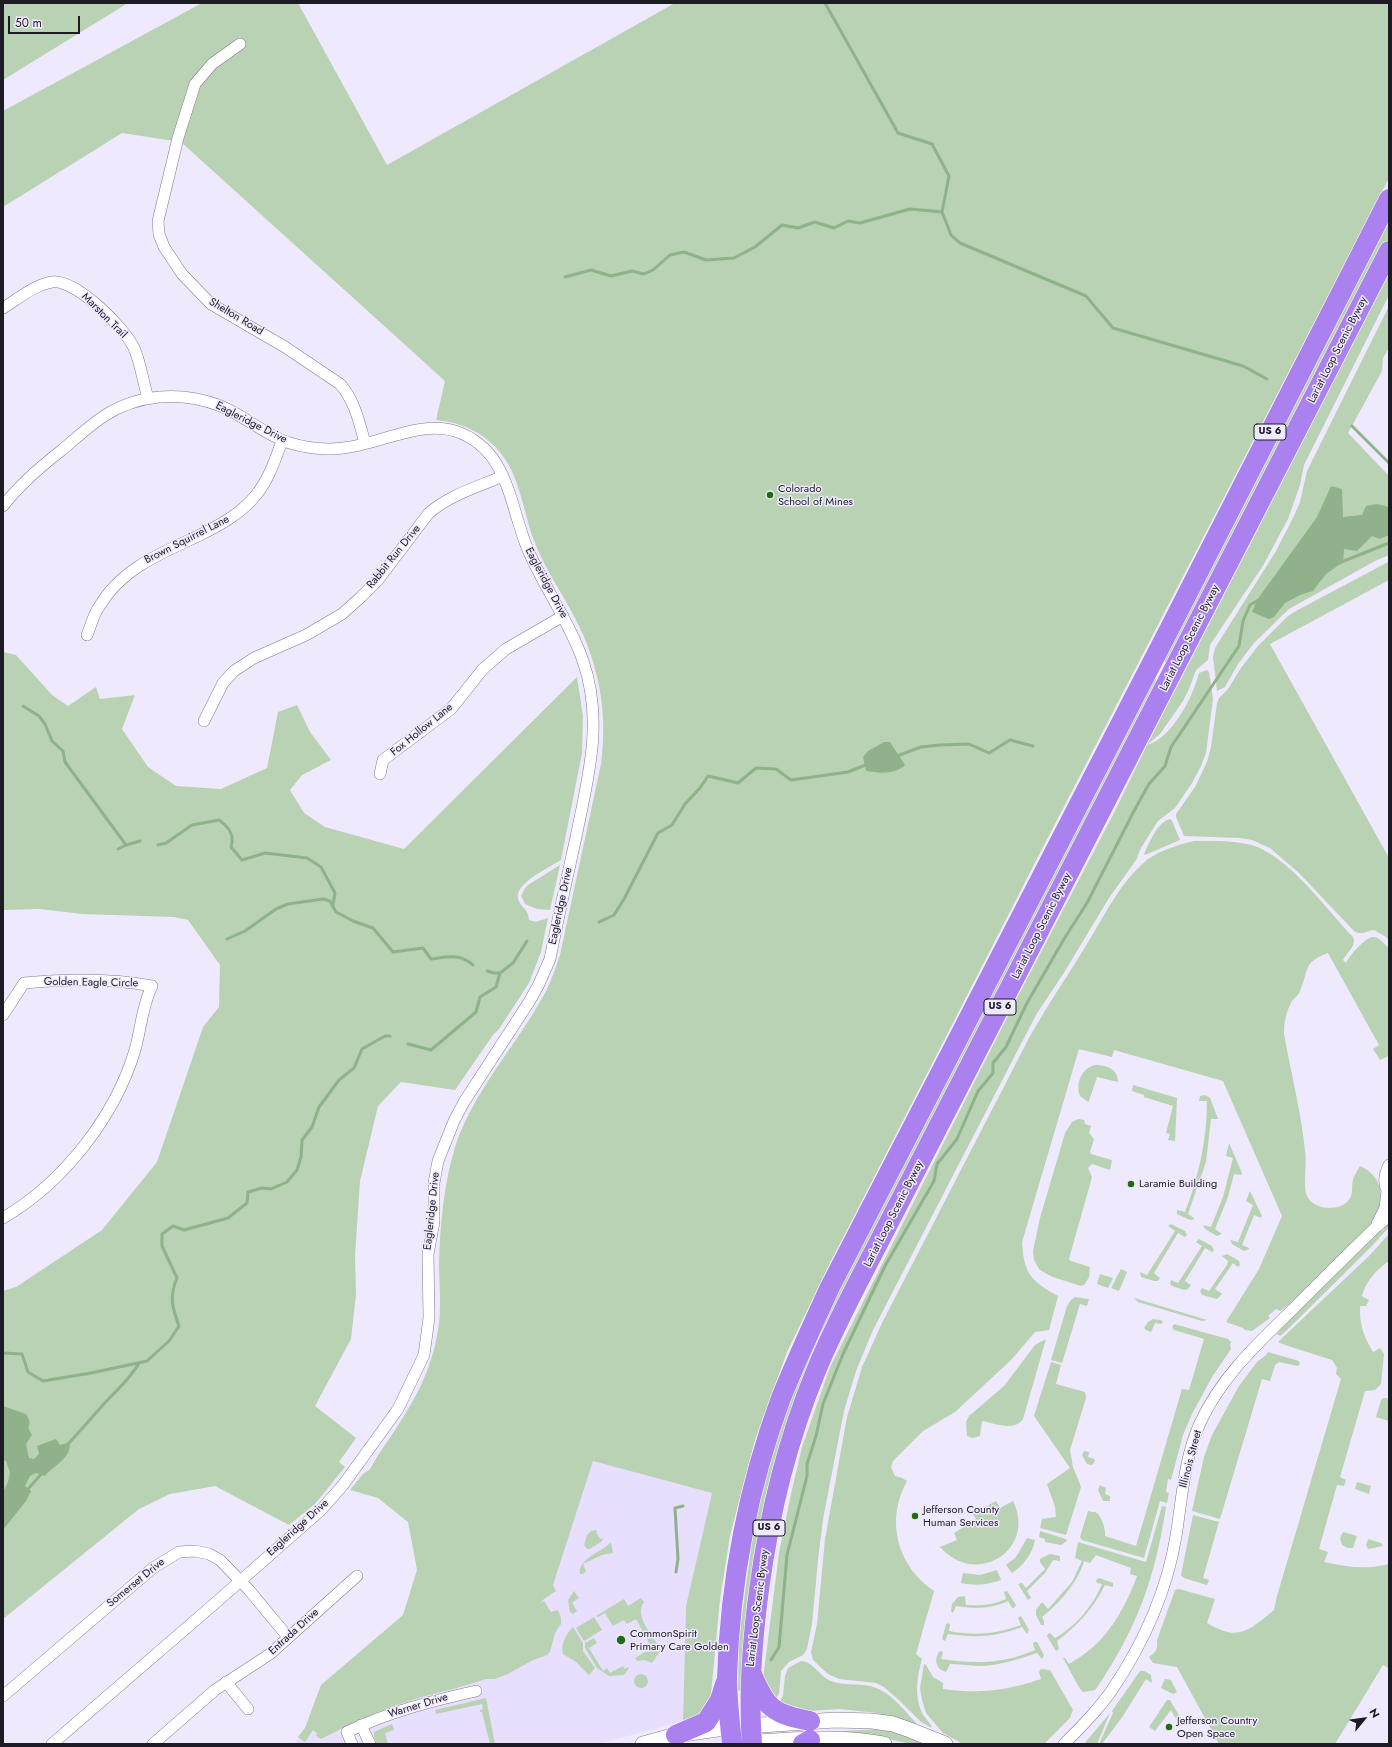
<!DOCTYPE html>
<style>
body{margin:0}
#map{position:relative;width:1392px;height:1747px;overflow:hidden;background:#eee9fc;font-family:Jost,sans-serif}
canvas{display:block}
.frame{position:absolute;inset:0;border:4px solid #1d1b23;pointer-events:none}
.north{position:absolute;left:1344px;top:1699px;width:40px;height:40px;-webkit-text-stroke:3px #eee9fc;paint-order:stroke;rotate:61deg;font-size:11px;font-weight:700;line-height:16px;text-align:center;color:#1d1b23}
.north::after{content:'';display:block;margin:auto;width:14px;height:18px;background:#1d1b23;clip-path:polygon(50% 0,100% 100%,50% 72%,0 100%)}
.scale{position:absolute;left:8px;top:16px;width:72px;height:18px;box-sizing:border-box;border:2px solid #1d1b23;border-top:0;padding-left:5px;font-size:12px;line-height:14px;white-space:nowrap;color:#1d1b23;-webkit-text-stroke:3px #eee9fc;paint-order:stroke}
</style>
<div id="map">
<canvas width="1392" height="1747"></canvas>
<div class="frame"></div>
<div class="north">N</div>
<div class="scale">50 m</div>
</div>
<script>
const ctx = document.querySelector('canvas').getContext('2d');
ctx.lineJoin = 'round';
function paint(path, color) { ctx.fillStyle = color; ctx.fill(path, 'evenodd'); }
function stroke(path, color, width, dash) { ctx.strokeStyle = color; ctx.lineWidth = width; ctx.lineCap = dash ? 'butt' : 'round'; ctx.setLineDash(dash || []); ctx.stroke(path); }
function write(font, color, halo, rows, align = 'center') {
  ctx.font = font + ' Jost,sans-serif'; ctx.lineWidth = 3; ctx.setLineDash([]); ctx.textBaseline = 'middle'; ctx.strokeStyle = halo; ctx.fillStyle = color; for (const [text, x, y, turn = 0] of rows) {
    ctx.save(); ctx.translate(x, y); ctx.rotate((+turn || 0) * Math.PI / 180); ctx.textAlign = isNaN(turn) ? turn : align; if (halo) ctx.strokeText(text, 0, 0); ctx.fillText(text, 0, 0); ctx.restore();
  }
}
paint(new Path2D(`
 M593,1461L712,1493L686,1606L683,1721L598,1744H375L365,1718L399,1704L434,1693L467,1686L471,1663L553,1585Z
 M316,1698L340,1729L346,1744H294L305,1728Z`), '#e8defd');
paint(new Path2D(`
 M3,3H128L3,80Z
 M202,3H298L387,165L675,3H1389V178L1042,849L829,1265L787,1352L755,1440L730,1536L720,1599L711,1694C706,1713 701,1715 683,1721L686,1606L712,1493L593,1461L553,1585L556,1591L544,1599L539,1604L544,1601L551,1612L558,1610L561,1618V1624L555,1633L550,1652L547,1655L533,1660L508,1674L495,1679H486C458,1689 428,1694 400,1704C373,1713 347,1726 321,1739L316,1736L317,1733L313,1730L305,1742L298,1737L305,1728L321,1685L403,1615L417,1570L408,1522L378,1498L350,1490L362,1475L370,1469C374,1463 376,1457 381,1451C408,1411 430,1379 438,1330C442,1308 439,1286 439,1264C440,1224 444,1182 456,1144C476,1087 518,1044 546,991C552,979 556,967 560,955L601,764C608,712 599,664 575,618C561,591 543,566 533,538C523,509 519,474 499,451C483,432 460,422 436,420L445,381L181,142L122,133L3,207V111Z
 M1389,210V240L1376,266L1170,664L1159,660Z
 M1389,274V295L1304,465L1300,485L1288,519L1264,564L1210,645L1208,660L1196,670L1189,689L1183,701L1160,734L1147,745C1172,738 1193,697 1199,673L1207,670L1209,672L1213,699L1206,753L1201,766L1192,783L1175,808L1158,821L1141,848L1136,860L1109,898L1065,971L1036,1015L873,1330L856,1371L844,1411L823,1519L818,1560L812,1624L807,1649L803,1655L789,1662L781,1671L779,1694L776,1699L763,1679L779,1553L791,1494L802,1447L830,1367L1017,998L1115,811L1146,747Z
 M1389,306V348L1383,358L1382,371L1348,433L1389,476V555L1375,561L1289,609L1254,643L1238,664L1225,687L1217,691L1213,657L1215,648L1276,551L1294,516L1300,502L1307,471Z
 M1388,562L1389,580L1270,644L1389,858V941L1386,937L1374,930C1365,931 1362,936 1354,931L1299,873L1270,848L1252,840L1240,838L1184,836L1176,817V814L1195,787L1207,762L1211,747L1217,703L1219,698L1228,689L1241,668L1258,646L1288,616L1296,611Z
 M3,652L16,655L52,695L68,706L96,687L100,699L135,695L122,729L148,767L176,786L221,789L267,768L278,712L297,705L310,732L331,760L302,775L290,790L304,813L325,827L404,849L577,677L583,716L582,753L561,860C550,867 515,883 518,898C520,908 528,907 529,920L536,922L548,918L541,952L529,983L499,1029L493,1035L455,1090L401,1082L378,1106L360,1181L355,1256L356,1294L351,1339L315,1406L356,1438L339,1462L345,1467L315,1504L289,1525L215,1486L170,1494L139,1509L3,1619V1291L16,1287L102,1230L157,1162L203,1027L219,1007L220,965L188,920L174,917L82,914L40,909L3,910Z
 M1150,677L1158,680L810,1372L743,1689L738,1691L739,1637L759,1490L797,1373Z
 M1170,819L1172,821L1180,840L1145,855L1144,854C1149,844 1157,822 1170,819Z
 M1195,841C1213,841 1233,840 1251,845C1288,855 1326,909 1353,937C1357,945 1347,953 1343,960L1346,963C1349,956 1366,936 1374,937C1380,938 1385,944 1389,949V1056L1380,1060L1373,1049L1379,1045L1328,953C1302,962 1309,971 1300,991C1299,995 1294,998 1292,1001C1286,1012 1284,1022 1284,1034C1291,1073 1301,1111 1305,1151C1307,1162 1303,1188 1307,1196C1313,1209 1336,1212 1347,1202C1354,1196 1351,1188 1353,1180C1354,1175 1358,1170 1360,1166C1385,1177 1386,1204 1371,1224C1365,1233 1355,1241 1348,1248C1328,1267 1308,1287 1288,1305L1280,1311L1276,1309L1268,1316L1270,1318L1252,1331L1245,1330L1243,1328L1226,1322L1259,1269L1282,1216L1223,1081L1114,1050L1112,1057L1079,1049L1022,1242C1024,1274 1031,1281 1058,1296L1049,1330L1035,1332L1011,1360L955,1412L923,1431L893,1461L891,1467L895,1476L902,1478L907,1481C885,1520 897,1566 934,1591L916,1654L922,1659C917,1677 914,1695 922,1713C925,1718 931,1724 932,1728L921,1722L901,1702L884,1687L876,1683L839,1679L828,1674L813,1660L811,1652L817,1624L825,1539L847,1417L862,1367L883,1321L1028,1040C1046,1007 1067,977 1087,944C1105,915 1120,882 1147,860C1160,850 1180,844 1195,841Z
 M560,865L550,910L537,909L525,904L521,896L525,888L528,885Z
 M1095,1065C1107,1065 1118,1069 1118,1082L1097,1077L1089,1101L1088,1102L1080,1096C1075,1083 1082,1068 1095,1065Z
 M1133,1085L1177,1098L1175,1141L1168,1140L1170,1134L1166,1133L1173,1106L1144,1097V1095L1132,1091Z
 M1205,1095L1210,1098L1218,1119H1211L1206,1162L1188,1214L1194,1218V1219L1190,1220L1177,1214V1210L1185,1212C1199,1176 1207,1139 1207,1101H1199L1200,1096Z
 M1078,1119L1084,1120L1085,1124L1091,1126L1089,1133L1094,1139L1090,1152L1091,1154L1112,1160L1110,1170L1092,1164L1088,1168L1092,1177L1069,1259L1071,1261L1090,1267L1089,1277L1085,1284L1081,1286L1053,1277L1045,1273L1039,1269L1034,1260L1033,1251L1040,1218L1065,1133L1072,1122Z
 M1229,1143L1242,1173L1241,1175L1234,1174L1228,1197L1215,1229L1222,1234L1217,1236L1205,1229L1203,1225L1211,1227L1223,1197L1233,1158L1226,1156Z
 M1250,1191L1262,1216L1261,1218L1254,1215L1242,1245L1249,1248V1249L1244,1251L1232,1244L1230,1240L1238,1242L1253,1205L1246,1201Z
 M1389,1221V1227L1372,1246L1285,1332L1280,1336L1277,1334L1282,1328L1381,1230L1382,1231Z
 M1171,1224L1185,1231L1187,1235L1185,1237L1178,1233L1154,1273L1160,1278L1158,1281H1154L1141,1277L1140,1272L1147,1275L1175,1231L1168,1226Z
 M1389,1234V1261C1376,1270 1366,1281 1362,1296L1369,1300L1366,1306H1360C1359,1324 1364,1337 1373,1352L1380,1348L1384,1354L1381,1384L1375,1390L1365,1391L1340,1477L1346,1480L1344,1486L1337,1485L1319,1549L1328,1552L1324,1562C1347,1567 1366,1570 1389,1564V1668L1383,1665L1335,1744H1219L1177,1667L1153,1663L1149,1657C1156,1652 1158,1649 1157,1640L1175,1590L1179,1589L1215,1599L1207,1623C1239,1642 1248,1631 1274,1610L1277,1596L1341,1379L1336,1374L1337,1368L1332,1360L1285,1345L1278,1342L1369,1256Z
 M1199,1239L1212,1246L1214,1250L1212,1252L1205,1248L1185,1281L1191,1285L1188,1289L1184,1290L1172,1286L1170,1284L1171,1280L1178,1283L1202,1246L1196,1242Z
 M1227,1254L1239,1261L1240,1265L1238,1267L1233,1263L1215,1289L1222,1294L1217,1299L1202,1295L1200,1291L1202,1288L1209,1291L1227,1265L1228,1261L1222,1256Z
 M1121,1269L1127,1272L1119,1291L1111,1288Z
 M1100,1274L1113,1278L1108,1288L1097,1284Z
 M1075,1297L1089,1299L1087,1306L1080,1304L1062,1363L1051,1360L1067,1306L1071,1300Z
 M1134,1298L1207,1320L1202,1321L1138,1302Z
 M1153,1319L1161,1320L1163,1322L1161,1324L1155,1323L1151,1332L1146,1330L1144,1328L1148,1322Z
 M1174,1324L1228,1339L1231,1342L1230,1345L1231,1349L1212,1377L1192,1414L1183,1435L1171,1480L1168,1479L1166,1492L1169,1493L1167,1503L1160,1501L1144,1558L1082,1540L1080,1537L1088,1511C1091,1512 1093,1512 1095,1512C1102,1515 1106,1530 1105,1536L1136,1546L1182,1389L1189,1390L1204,1339L1174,1330L1172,1327Z
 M1046,1339L1023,1419C1014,1432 994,1423 982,1421L980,1436L972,1438L967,1436L966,1422L969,1416L1004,1386L1035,1345Z
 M1268,1352L1299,1361L1300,1364L1298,1366L1279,1362L1275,1365L1270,1381L1262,1379L1220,1519L1192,1511L1204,1457L1212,1435L1239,1386L1257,1362L1266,1355Z
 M1051,1362L1061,1365L1056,1384L1085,1392L1086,1398L1070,1450L1073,1467L1081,1487L1066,1535L1040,1528L1042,1519L1056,1517L1055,1507L1047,1484L1070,1468L1034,1416Z
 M1383,1398H1387L1389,1401V1421L1376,1417L1381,1400Z
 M1084,1451L1089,1452L1088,1457L1094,1459L1095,1461L1092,1465L1087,1464L1082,1455Z
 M1357,1482L1371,1486L1369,1494L1355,1489Z
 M1100,1485L1106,1488L1105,1494L1110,1496V1501H1103L1098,1490Z
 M996,1501L1000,1508L1013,1501C1037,1550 976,1588 940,1547L957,1540L954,1533L976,1519L973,1514Z
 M1162,1506L1166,1507C1155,1578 1138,1626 1098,1686L1095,1690L1083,1692L1080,1689L1063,1658H1065L1069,1664C1077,1659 1085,1654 1092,1648C1113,1630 1128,1601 1137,1576L1130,1574L1131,1568L1096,1555L1090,1563L1084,1561C1079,1581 1058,1605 1042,1617L1044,1621V1625H1041L1036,1615V1610L1041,1603H1043L1048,1609L1072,1582L1082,1561L1075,1558L1078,1542L1146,1562Z
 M1193,1515L1219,1522L1203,1578L1209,1580L1207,1585L1184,1578L1181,1575Z
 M595,1530L597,1531L596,1532L600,1539L603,1538L602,1541L590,1549H587L584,1545L587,1535L591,1531Z
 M1040,1531L1066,1539L1067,1541L1061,1545L1045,1542V1539L1039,1537Z
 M1343,1532L1357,1536L1353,1548H1347L1342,1545L1340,1538Z
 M1027,1538L1035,1540C1033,1553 1023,1566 1012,1573L1006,1565L1016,1557Z
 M1368,1539L1381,1543L1383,1546L1368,1549L1366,1545Z
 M610,1543H611L613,1553L602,1555L583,1564L586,1571L583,1574H580C577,1559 602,1552 610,1543Z
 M1050,1554L1060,1556V1561L1053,1560L1045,1573L1027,1591L1031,1598L1028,1600L1018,1584L1022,1583L1026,1588L1045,1569L1040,1562V1559Z
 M997,1570L1001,1580C987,1585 975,1586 961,1583L963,1573L980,1575Z
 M1099,1578L1113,1583V1587L1105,1585C1093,1609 1077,1626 1057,1641L1059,1649L1056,1651L1047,1636L1048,1634L1050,1633L1055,1638C1075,1627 1093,1606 1102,1584L1097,1583L1096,1580Z
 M574,1591L579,1598L572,1603L577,1611L573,1614L570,1612L568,1600Z
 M1007,1591L1016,1605L1014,1608H1012L1008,1601C991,1609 974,1609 956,1606L953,1613L951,1611L952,1604L958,1597L965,1596L966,1605C981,1606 993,1605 1006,1599L1004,1592Z
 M641,1598L644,1602C633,1616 654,1637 661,1650L652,1663L645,1660L637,1661L635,1658L647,1651L645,1646L649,1643L636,1619L627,1624L624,1620L613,1626L605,1613L598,1617L596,1616L624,1599L628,1606Z
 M1021,1616L1029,1630L1027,1634L1022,1627C995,1637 977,1638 948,1634L945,1641L942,1639L946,1624L948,1623L950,1625L949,1631C974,1636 997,1634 1021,1625L1018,1618Z
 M594,1617L602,1630L584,1641L576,1628Z
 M573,1627L583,1643V1651L595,1668L589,1675L576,1662L563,1654C560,1644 566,1634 573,1627Z
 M594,1638L597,1643L589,1648L603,1671L607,1668L610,1673L623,1666L625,1669L628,1667L629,1668L624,1675L609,1676L597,1668L585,1648V1643Z
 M1034,1642H1037L1044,1655L1042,1659L1037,1653C1019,1659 1001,1665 982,1666C971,1666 960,1664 950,1664L946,1672C936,1669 933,1659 940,1651L943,1652L941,1659C974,1664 1004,1664 1035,1650L1033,1644Z
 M801,1661C814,1662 819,1676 831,1681C843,1686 857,1683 870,1686C889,1690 904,1710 917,1724V1726L877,1713L840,1709L793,1712L778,1706L783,1695L785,1676L788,1668Z
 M924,1664L926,1665L933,1677L943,1683V1689C981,1694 1005,1691 1041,1679L1039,1672L1041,1669L1050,1670L1073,1710L1070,1718L1044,1744H963L943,1733L926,1713L922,1700L920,1688Z
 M1140,1671H1144L1151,1675L1152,1683L1146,1679L1123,1716L1102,1744H1099L1113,1713L1112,1711Z
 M634 1681a7 7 0 1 1 14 0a7 7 0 1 1-14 0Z
 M1165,1679L1171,1680L1177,1692L1173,1694L1161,1688Z
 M486,1698L495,1744H490L482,1712H480V1710L483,1709L482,1704L436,1714L435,1710Z
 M1167,1700H1170L1184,1724L1180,1726L1171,1710L1155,1731L1149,1727Z
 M1110,1713L1097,1744H1084Z
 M392,1724L394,1730L385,1733L388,1744H377L374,1737V1732Z
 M882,1729L933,1744H910L880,1737L843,1735V1731Z`), '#b8d2b3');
paint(new Path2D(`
 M1331,486L1342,489L1343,517L1362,515L1366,506L1377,504L1389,507V535L1380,539L1372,536L1357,551L1344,549L1343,562L1326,574L1313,591L1300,595L1285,603L1274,617L1269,619L1252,612L1257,600L1317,517Z
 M884,742H890L905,765C895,775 879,773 866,771L863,757L868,751Z
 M3,1406L26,1414C29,1419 31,1423 28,1428L32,1435L26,1444L29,1458L34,1459L39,1454L37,1446L56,1439L60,1445L70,1442C71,1459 55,1464 45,1476L36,1473L30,1476L25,1486L31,1491L26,1501L3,1530V1492L8,1482L10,1472L6,1461L3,1460Z`), '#90b28a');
stroke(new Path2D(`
 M825,3L898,133L932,144L949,176L942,212
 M565,277L591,270L611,276L632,271L644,274L653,270L670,255L684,252L706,260L734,258L755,247L782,225L798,228L815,222L834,228L848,221L860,223L910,209L942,212L951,235L960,243L1086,296L1113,328L1243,366L1267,379
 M1352,426L1389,463
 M23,706L39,716L45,724L52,741L63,751L65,762L126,845
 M897,756L921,747L940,745L969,744L989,753L1010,740L1033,746
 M158,845L166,843L192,825L219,820C229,827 235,835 231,847L242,860L265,853L307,858L321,867L335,893L333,905
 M118,849L126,845L140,841
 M599,922L614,915L624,899L658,833L672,825L685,804L700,788L708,776L738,783L756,768L776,769L791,780L848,772L868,764
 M227,939L245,931L276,909L288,904L323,899L330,901L336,912L353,921L373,928L393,952L423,948L431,959C447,957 460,953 473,965
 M487,971L494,973H500
 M408,1044L431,1050L476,1012L480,997L496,987L500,973L513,963L527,941
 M3,1353L22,1354L28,1372L43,1381L91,1373L147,1361L169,1341L179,1326C172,1307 169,1297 177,1278L162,1246V1234L173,1226L184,1230L228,1218L247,1203L248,1192L262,1188L271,1189L287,1182L297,1170L301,1157L302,1140L312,1127L319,1107L339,1080L354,1068L362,1049L385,1036H390
 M3,1519C34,1480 69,1444 102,1406C114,1392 130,1380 139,1363
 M676,1572L678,1559L675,1508L683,1506
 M771,1660L779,1647L787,1555L807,1476V1464L816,1436L823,1404L843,1354L885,1266L934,1181L937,1164L957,1139L978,1091L993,1073V1063L1006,1047L1027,1003L1064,939L1087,903L1135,809L1149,784L1165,766L1171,747L1239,646L1243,621L1250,605L1286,584L1389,543`), '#90b28a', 3);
const street = new Path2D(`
 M240,44L212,64L195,84L178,138L158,221L159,234L164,247L182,274L211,304L285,347L340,384C355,401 359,422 365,443
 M3,308C18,299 34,285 52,282C76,279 125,328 134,348C141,364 143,382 148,398
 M3,506C20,484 40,467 62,450C75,439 89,426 104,416C138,394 180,391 218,405C243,414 264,435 290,443C306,448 326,450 343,448C378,445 419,420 455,431C507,448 509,501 526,545C542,585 569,620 583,661C604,721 588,778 576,837C567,878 558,918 550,959L538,986L529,1002L464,1102L454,1121L438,1161L434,1183V1222L428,1254L429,1318L424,1355L398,1409L343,1485L321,1510L213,1605L52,1744
 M87,635C91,626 93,615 99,607C120,570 159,554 196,537C218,526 240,515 256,495C269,479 275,460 282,441
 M204,721L223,683L234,671L254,658L306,635L342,614L361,597L378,580L428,514C449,495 478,487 503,476
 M380,774L383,760L451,709L483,669L506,649L563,616
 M3,1015L24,983C65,979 111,978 152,986C142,1006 141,1029 135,1050C115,1117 63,1183 3,1218
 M1389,1165C1384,1175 1382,1184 1389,1193
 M1377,1224L1385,1208L1387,1191
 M226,1682L248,1709
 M3,1696L153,1568L179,1552L195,1551L209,1554L220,1560L249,1590L288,1637
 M361,1725L370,1744
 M153,1744L215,1690L270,1654L357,1576
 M352,1744L347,1732C388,1712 432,1701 476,1691
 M1064,1744C1081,1727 1098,1710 1112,1690C1143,1644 1167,1591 1176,1536C1182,1499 1184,1458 1200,1423C1222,1376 1257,1344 1294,1308C1321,1281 1348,1254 1376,1227L1389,1216`);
const secondary = new Path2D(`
 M742,1743C788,1740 838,1735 884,1744
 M643,1744L676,1735L731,1727L835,1720L872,1721L893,1724L910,1730L945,1744`);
const highway = new Path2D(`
 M752,1674C766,1709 774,1714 810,1721
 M676,1735L706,1722L720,1700L725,1684
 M732,1744C730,1722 727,1699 727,1677C730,1583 748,1487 781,1398C796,1361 813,1324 830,1287L1173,622L1389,199
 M752,1744C748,1692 752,1642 759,1590C769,1515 787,1441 816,1371C835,1324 860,1279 883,1234L1389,251
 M803,1744L810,1740`);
stroke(street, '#80798e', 12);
stroke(secondary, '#80798e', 16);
stroke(highway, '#fff', 21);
stroke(street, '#fff', 11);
stroke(secondary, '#fff', 15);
stroke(highway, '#ab81ef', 20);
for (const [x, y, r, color] of [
 [770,495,4,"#206d11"],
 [1131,1184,4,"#206d11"],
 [915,1516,4,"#206d11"],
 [621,1640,5,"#206d11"],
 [1169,1727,4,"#206d11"]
]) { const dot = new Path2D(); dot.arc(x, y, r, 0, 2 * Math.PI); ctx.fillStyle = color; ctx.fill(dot); stroke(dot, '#eee9fc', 1.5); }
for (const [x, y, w] of [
 [1270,432,32],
 [1000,1007,32],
 [769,1528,32]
]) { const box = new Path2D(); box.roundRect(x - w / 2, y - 8, w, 16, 3); ctx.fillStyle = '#eee9fc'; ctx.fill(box); stroke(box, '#1d1b23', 1); }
write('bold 10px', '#1d1b23', null, [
 ["US 6",1270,432],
 ["US 6",1000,1007],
 ["US 6",769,1528]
]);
write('11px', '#1d1b23', '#eee9fc', [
 ["Marston Trail",104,316,45],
 ["Shelton Road",236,317,31],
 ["Lariat Loop Scenic Byway",1338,350,-63],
 ["Eagleridge Drive",251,423,27],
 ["Brown Squirrel Lane",187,540,-27],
 ["Rabbit Run Drive",394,557,-51],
 ["Eagleridge Drive",546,583,62],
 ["Lariat Loop Scenic Byway",1190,638,-63],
 ["Fox Hollow Lane",422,730,-39],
 ["Eagleridge Drive",561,906,-78],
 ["Lariat Loop Scenic Byway",1042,926,-63],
 ["Golden Eagle Circle",91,983,1],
 ["Eagleridge Drive",432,1211,-84],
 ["Lariat Loop Scenic Byway",894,1214,-63],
 ["Illinois Street",1191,1459,-75],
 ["Eagleridge Drive",298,1528,-42],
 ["Somerset Drive",136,1583,-39],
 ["Lariat Loop Scenic Byway",758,1608,-83],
 ["Entrada Drive",294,1632,-42],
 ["Warner Drive",418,1706,-17]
]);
write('11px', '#1d1b23', '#eee9fc', [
 ["Colorado",778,489],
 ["School of Mines",778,502],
 ["Laramie Building",1139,1184],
 ["Jefferson County",923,1510],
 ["Human Services",923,1523],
 ["CommonSpirit",630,1634],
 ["Primary Care Golden",630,1647],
 ["Jefferson Country",1177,1721],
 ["Open Space",1177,1734]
], 'left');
</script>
